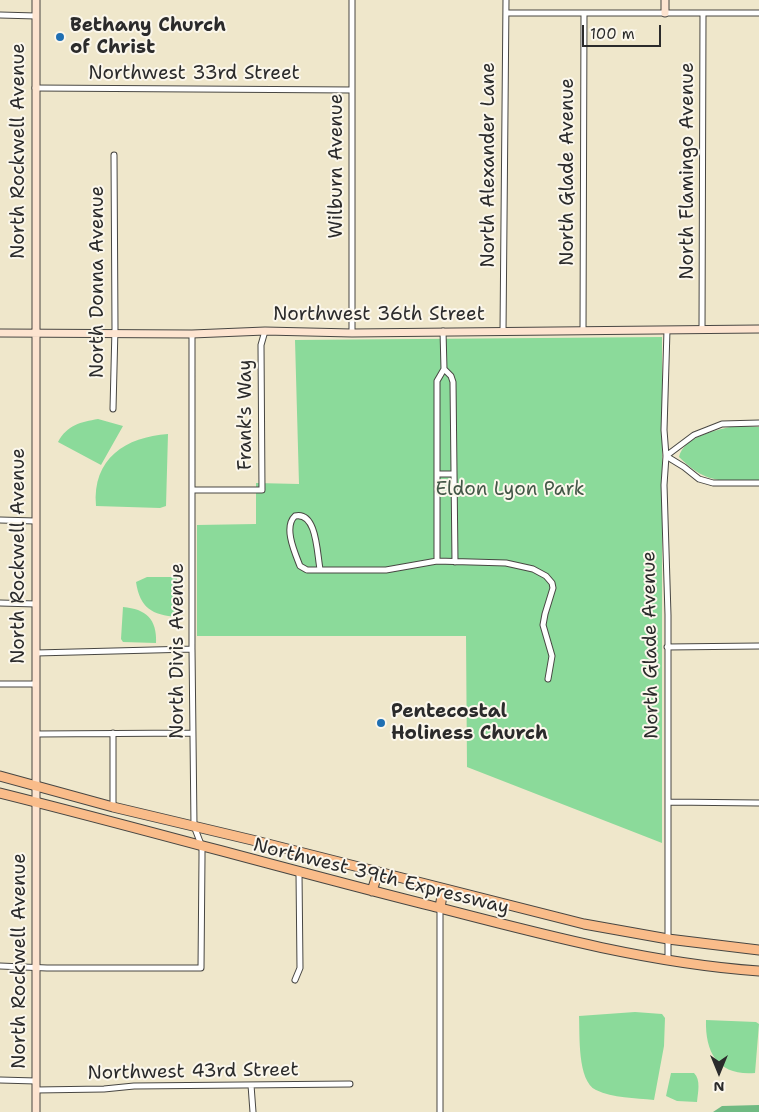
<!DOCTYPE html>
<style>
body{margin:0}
#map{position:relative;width:759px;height:1112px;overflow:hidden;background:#efe7cb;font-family:"Shantell Sans",sans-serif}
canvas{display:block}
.north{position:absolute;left:694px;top:1047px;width:50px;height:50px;-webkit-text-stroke:4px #fbf7ec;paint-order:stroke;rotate:180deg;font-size:14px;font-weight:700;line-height:20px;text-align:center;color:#2b2b2b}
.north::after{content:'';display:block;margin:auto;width:18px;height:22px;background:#2b2b2b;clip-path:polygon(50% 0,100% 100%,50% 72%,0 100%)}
.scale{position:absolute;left:582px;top:25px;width:79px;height:22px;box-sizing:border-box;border:2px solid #2b2b2b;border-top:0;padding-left:6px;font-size:15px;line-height:18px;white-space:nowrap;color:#2b2b2b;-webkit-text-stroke:4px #fbf7ec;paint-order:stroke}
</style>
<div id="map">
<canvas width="759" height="1112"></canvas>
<div class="north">N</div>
<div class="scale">100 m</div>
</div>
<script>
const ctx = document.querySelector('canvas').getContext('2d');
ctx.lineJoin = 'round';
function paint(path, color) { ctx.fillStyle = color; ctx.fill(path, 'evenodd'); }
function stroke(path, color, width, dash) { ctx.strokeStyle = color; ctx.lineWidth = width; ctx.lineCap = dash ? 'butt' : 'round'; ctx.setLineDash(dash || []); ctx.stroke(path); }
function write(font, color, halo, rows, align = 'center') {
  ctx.font = font + ' "Shantell Sans",sans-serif'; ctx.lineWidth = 4; ctx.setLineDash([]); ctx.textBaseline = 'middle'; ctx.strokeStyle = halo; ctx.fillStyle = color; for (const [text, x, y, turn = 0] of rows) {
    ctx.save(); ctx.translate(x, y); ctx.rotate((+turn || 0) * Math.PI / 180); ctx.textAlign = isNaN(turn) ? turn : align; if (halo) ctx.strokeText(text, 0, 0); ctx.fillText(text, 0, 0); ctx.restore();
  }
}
paint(new Path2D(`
 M662,337V843L467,767L466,636H197V525L256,524V483L299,484L295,340Z
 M98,419L123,426L101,465L58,442C67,425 81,422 98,419Z
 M735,426L759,427V480C722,481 707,485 679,457C684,436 717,430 735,426Z
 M168,434L166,506L160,508L96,506C92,458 126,437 168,434Z
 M147,577H177V617C152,615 140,608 136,582Z
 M123,607C146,609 157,619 156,643L123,642L121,639Z
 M635,1012L662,1014L665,1018L664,1046L654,1100C635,1098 613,1098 596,1090C577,1081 580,1034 579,1016Z
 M706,1020L756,1022L759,1024L755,1073C719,1076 705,1054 706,1020Z
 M671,1073H694C701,1080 698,1092 697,1102L677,1101L666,1096Z`), '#8bda9a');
paint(new Path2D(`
 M759,1105V1112H713L722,1106Z`), '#70ba82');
const street = new Path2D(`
 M352,0V333
 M506,13H759
 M0,15L36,16
 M35,88L352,90
 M702,329L703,13
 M667,330L664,430L666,456L664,485L668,615V960
 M503,331L506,0
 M583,331L584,13
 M444,369L451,376L453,382L455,562
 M113,409L115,328L114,155
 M759,423L722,424L694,435L666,456L684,467L699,479L713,483H759
 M437,474H454
 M193,490H262L261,345L265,331
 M0,520L35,521
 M437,561V381L444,369L443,331
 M320,569C317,554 317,511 295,516C283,527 295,553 300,566L307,570H386L437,561L506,563L533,569L546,576L552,583L553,588L545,614L543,625L552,656L548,679
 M0,603L36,604
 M667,647L759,646
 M36,653L192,649
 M0,684H35
 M113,733V807
 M37,734L193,733
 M669,802L759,803
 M440,908V1112
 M0,966L47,968H201L202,857V847L194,826L192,649V334
 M295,980L300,968L299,873
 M0,1080L36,1081
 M251,1085L253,1112
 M36,1090L104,1089L134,1086L350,1084`);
const secondary = new Path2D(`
 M36,0V1112
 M665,0V13
 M0,333L192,334L265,331L352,333L759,329`);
const highway = new Path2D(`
 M0,776L113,807L252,840L584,924L668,939L759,950
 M0,793C145,829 288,870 432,906C540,934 648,963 759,971
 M372,891L378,872
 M440,908L443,889`);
stroke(street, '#484743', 7);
stroke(secondary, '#484743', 9);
stroke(highway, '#484743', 11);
stroke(street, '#fff', 5);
stroke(secondary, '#fde4d0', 7);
stroke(highway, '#f9bc8a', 9);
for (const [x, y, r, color] of [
 [60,37,5,"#1f6fb2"],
 [381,723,5,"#1f6fb2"]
]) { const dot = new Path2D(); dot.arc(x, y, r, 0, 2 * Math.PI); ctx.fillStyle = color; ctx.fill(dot); stroke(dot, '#fbf7ec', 2); }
write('bold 19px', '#2b2b2b', '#fbf7ec', [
 ["Bethany Church",70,26],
 ["of Christ",70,48],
 ["Pentecostal",391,712],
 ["Holiness Church",391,734]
], 'left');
write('19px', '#2b2b2b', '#fbf7ec', [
 ["Northwest 33rd Street",194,74],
 ["North Rockwell Avenue",19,151,-90],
 ["North Alexander Lane",489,165,-90],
 ["Wilburn Avenue",337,166,-90],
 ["North Flamingo Avenue",688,171,-90],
 ["North Glade Avenue",568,172,-90],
 ["North Donna Avenue",98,282,-90],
 ["Northwest 36th Street",379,315],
 ["Frank's Way",246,415,-90],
 ["North Rockwell Avenue",19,556,-90],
 ["North Glade Avenue",651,645,-91],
 ["North Divis Avenue",178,651,-90],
 ["Northwest 39th Expressway",381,877,14],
 ["North Rockwell Avenue",20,961,-90],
 ["Northwest 43rd Street",193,1072,-1]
]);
write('19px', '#435747', '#fbf7ec', [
 ["Eldon Lyon Park",510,490]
]);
</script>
